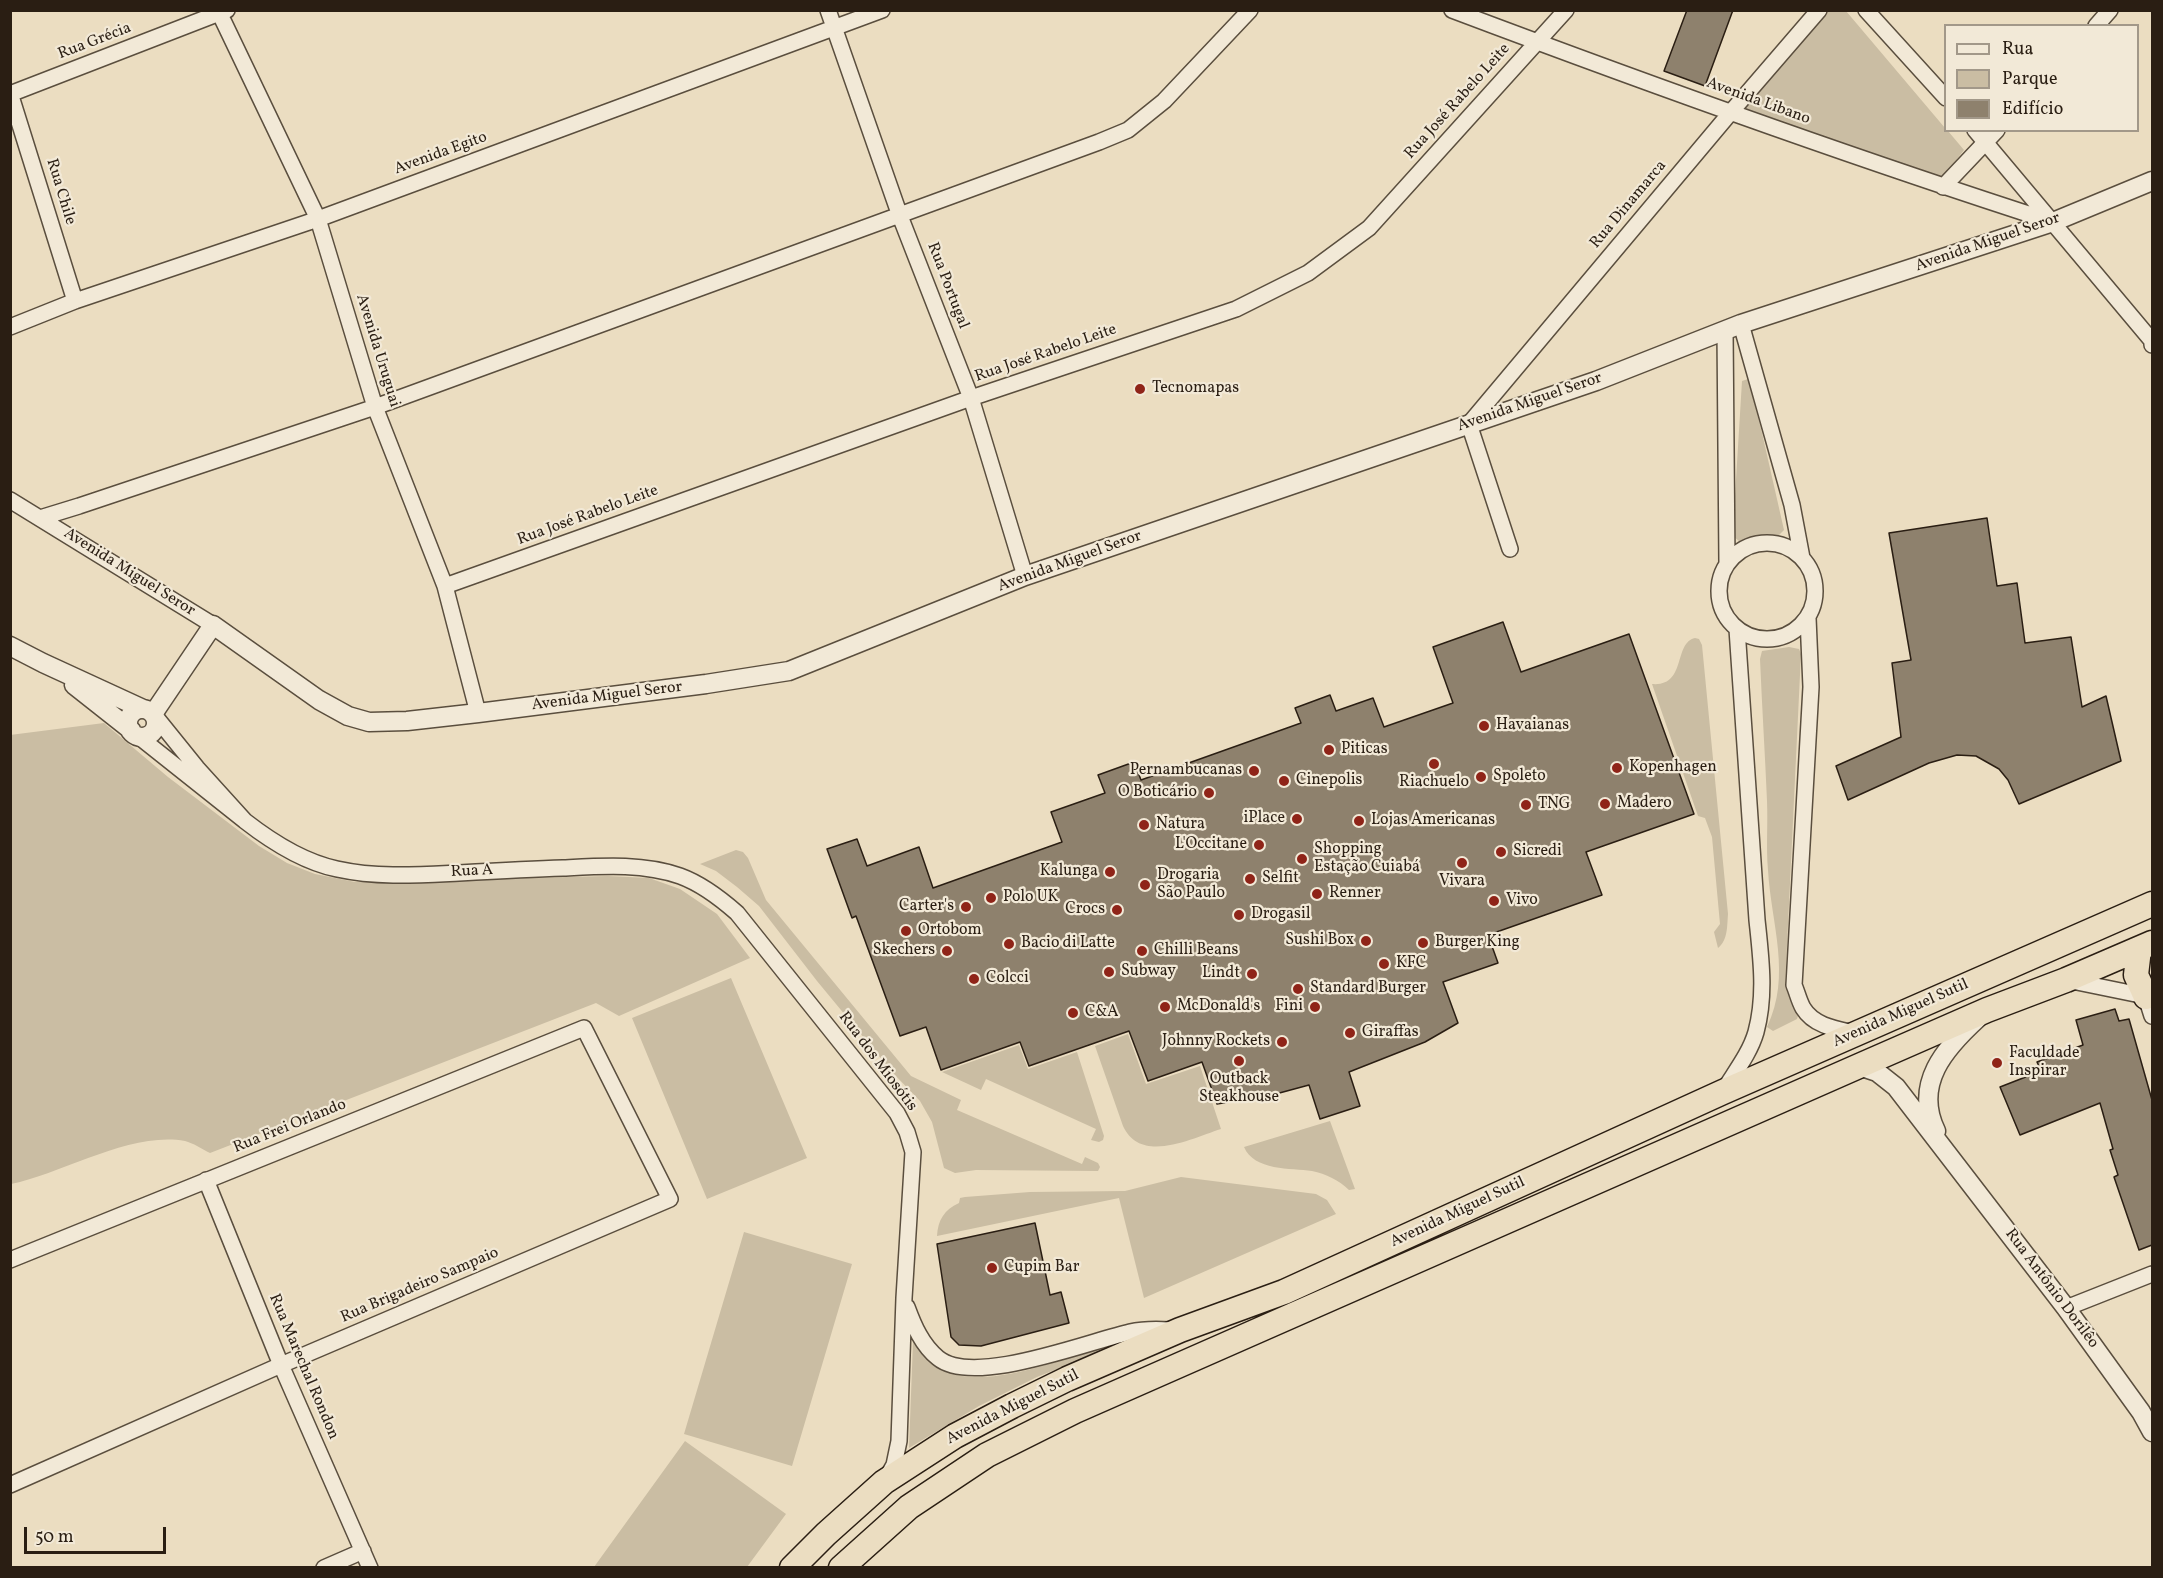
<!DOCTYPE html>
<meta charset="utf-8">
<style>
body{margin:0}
#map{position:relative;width:2163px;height:1578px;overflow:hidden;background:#ebddc1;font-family:Vollkorn,serif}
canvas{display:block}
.frame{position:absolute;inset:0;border:12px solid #2a1e13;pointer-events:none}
.legend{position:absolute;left:1944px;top:24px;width:195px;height:108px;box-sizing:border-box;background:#f2e9d7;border:2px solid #a29889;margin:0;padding:8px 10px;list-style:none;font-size:18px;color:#2a1e13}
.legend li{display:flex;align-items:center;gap:12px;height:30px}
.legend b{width:30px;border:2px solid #a29889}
.scale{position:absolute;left:24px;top:1527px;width:142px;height:27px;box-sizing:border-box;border:3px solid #2a1e13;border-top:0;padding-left:8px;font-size:18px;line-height:21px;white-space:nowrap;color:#2a1e13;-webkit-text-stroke:4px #f2e9d7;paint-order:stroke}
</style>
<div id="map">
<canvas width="2163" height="1578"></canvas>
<div class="frame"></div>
<ul class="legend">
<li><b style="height:8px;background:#f2e9d7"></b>Rua</li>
<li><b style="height:16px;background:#cabda3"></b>Parque</li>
<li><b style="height:16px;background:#8e816d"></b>Edifício</li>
</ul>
<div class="scale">50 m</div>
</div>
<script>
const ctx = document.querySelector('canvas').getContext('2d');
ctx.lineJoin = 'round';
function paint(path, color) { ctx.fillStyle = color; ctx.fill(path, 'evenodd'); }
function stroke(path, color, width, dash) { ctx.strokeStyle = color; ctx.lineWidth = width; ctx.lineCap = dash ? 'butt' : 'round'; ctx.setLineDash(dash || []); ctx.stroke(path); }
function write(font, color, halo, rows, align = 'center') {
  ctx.font = font + ' Vollkorn,serif'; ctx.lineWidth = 4.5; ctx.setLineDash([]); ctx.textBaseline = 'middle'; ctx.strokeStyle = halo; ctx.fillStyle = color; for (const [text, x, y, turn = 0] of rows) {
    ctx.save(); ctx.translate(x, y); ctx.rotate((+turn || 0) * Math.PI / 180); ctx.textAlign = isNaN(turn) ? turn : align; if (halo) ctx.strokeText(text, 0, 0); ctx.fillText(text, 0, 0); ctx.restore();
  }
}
paint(new Path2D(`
 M1829,11H1846L1945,128L1946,130L1948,131L1964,150L1941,180L1741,109Z
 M1748,379L1762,433L1784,530L1778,536L1755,537L1739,541L1734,537L1733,529L1742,381Z
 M1695,638L1699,639L1702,645L1728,914C1727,926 1728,940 1718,948L1714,932L1720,924L1712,837L1705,818L1698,816L1652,684C1687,687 1673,643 1695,638Z
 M1789,647L1799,649L1801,654L1785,987L1798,1016L1797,1019L1773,1031L1767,1027C1792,975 1771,924 1768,870C1766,847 1768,824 1767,801C1765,754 1762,707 1760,659L1762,651Z
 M104,723L168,777L259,846L287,863L315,874L355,882L608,876L649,878L680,889L717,914L750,958L619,1016L596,1003L210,1153C202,1149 193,1143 185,1141C131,1131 64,1173 11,1184L10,735Z
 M736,850L743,852L748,858L766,900L911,1076L961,1100L957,1110L1082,1164L1085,1157L1098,1163L1100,1167L1098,1171L976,1170L955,1173L944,1168L932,1122L920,1101L893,1073L817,981L759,906L737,887L716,871L700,864Z
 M731,978L807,1158L707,1199L632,1018Z
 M1128,1034L1146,1084L1200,1066L1221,1129C1192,1138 1141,1165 1123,1126L1095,1046Z
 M1019,1045L1028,1069L1077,1052L1104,1136L1103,1140L1099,1142L1091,1140L1096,1129L986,1079L981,1090L942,1072Z
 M1330,1121L1355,1189L1349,1190C1339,1180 1326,1174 1312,1171C1291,1168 1254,1171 1244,1147Z
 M1181,1177L1316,1194L1327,1200L1336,1214L1144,1298L1119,1198L937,1236C938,1220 944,1210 959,1203L960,1198L965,1197L1030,1192L1125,1191Z
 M744,1232L852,1264L792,1466L684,1434Z
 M913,1341C920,1351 928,1361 938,1368C983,1393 1058,1360 1103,1346L1105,1350L1037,1377L979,1406L909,1448Z
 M685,1441L786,1514L747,1567H594Z`), '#cabda3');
const building = new Path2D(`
 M1687,10H1733L1705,86L1664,71Z
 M1987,518L1997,586L2017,583L2025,643L2071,637L2082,707L2106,696L2121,761L2019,804L2008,780L1999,769L1976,756L1957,755L1929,763L1848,800L1836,766L1901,737L1892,663L1911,660L1889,533Z
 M1503,622L1521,672L1629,634L1694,814L1586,852L1602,895L1488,935L1498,963L1443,982L1458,1023L1425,1042L1349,1072L1360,1106L1320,1119L1309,1085L1272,1095L1217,1104L1202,1062L1148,1081L1129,1031L1029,1066L1020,1042L941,1070L926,1027L900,1036L856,916L852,918L827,849L857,839L867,866L919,847L933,888L1062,842L1051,812L1105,793L1098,775L1134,762L1141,780L1301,723L1295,708L1330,695L1336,711L1373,698L1384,727L1453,703L1433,647Z
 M2115,1009L2119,1021L2129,1019L2152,1100V1245L2139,1250L2114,1177L2118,1175L2110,1150L2113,1149L2100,1103L2020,1135L2000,1087L2041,1071L2037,1062L2083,1045L2076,1020Z
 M1035,1223L1050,1295L1061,1292L1069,1323L981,1346L959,1345L951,1337L937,1244Z`);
paint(building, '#8e816d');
stroke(building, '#2a1e13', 1.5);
const minor = new Path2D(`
 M218,10L318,219L375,407L445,586L478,713
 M828,10L900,216L971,398L1025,576
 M1452,10C1651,85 1851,157 2053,222
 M1866,10L1946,98
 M2096,26L2110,10
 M10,93L75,301
 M10,94L227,10
 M1975,130L2152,341V345
 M1943,187L1997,130
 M1741,324L1792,505L1802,558
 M10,327L75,301L318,219L882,10
 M1725,330L1727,564
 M10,500L213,625
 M40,518L79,506L375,407L1099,142L1128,130L1164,101L1250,10
 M1719 591a48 48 0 1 1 96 0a48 48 0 1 1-96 0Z
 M1510,549L1469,424L1731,112L1819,10
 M445,586L971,398L1236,309L1308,273L1369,228L1566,10
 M1808,618L1811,687L1794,985C1797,992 1799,1001 1803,1008C1814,1026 1836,1029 1855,1033
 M138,736L245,821L197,768L155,716
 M245,821C272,842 303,862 337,869C378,878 418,875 459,873C494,871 529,869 563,868C602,866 643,863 680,876C702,884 720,898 737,913L897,1113L907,1132L913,1152L904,1298L899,1441L894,1465L886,1479
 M2067,980L2150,997
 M2146,997L2152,1016
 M1724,1090C1735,1072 1750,1053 1756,1032C1766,995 1761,958 1757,920L1737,629
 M206,1180L281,1365L370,1568
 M10,1260L584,1028L670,1199L281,1365L10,1485
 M907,1307C914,1326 922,1345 938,1358C973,1387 1087,1342 1130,1332C1143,1329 1157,1329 1171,1330
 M2066,1308L2152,1274
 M324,1568L363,1551`);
const tertiary = new Path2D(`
 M10,646L43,663L143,709
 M74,685L131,730
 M128 723a14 14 0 1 1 28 0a14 14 0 1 1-28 0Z
 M153,714L213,625L319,700L348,716L369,722L407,721L478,713L706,684L789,671L1025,576L1596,381L1741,324L2053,222L2152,181
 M1859,1066L1877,1072L1896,1087L2066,1308L2141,1412L2152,1432
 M1936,1131C1913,1084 1945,1048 1978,1018`);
const trunk = new Path2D(`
 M2139,949L2136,975L2146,997
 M792,1568L826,1534L884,1482L955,1436L1012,1406L1067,1379L1180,1330L1284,1292L1723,1092L2152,904
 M841,1568L909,1507L987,1455L1075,1411L1859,1066L1987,1010L2066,980L2152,943`);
stroke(minor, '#5a4e3e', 18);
stroke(tertiary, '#5a4e3e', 21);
stroke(trunk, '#2a1e13', 27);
stroke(minor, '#f2e9d7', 15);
stroke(tertiary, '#f2e9d7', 18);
stroke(trunk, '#ebddc1', 24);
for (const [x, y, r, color] of [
 [1140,389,6,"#8f2418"],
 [1484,726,6,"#8f2418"],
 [1329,750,6,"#8f2418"],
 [1434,764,6,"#8f2418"],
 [1617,768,6,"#8f2418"],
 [1254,771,6,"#8f2418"],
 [1481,777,6,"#8f2418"],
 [1284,781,6,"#8f2418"],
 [1209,793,6,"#8f2418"],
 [1605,804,6,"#8f2418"],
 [1526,805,6,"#8f2418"],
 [1297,819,6,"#8f2418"],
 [1359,821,6,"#8f2418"],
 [1144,825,6,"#8f2418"],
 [1259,845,6,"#8f2418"],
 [1501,852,6,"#8f2418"],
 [1302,859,6,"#8f2418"],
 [1462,863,6,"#8f2418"],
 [1110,872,6,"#8f2418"],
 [1250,879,6,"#8f2418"],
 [1145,885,6,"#8f2418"],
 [1317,894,6,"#8f2418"],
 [991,898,6,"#8f2418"],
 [1494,901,6,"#8f2418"],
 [966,907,6,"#8f2418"],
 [1117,910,6,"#8f2418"],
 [1239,915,6,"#8f2418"],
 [906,931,6,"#8f2418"],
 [1366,941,6,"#8f2418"],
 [1423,943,6,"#8f2418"],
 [1009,944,6,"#8f2418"],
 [947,951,6,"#8f2418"],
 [1142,951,6,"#8f2418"],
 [1384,964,6,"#8f2418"],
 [1109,972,6,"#8f2418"],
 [1252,974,6,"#8f2418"],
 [974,979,6,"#8f2418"],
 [1298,989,6,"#8f2418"],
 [1165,1007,6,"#8f2418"],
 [1315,1007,6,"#8f2418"],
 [1073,1013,6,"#8f2418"],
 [1350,1033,6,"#8f2418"],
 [1282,1042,6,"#8f2418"],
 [1239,1061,6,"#8f2418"],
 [1997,1063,6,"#8f2418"],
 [992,1268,6,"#8f2418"]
]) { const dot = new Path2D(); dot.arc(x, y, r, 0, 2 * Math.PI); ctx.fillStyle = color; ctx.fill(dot); stroke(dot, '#f2e9d7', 2); }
write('16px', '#2a1e13', '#f2e9d7', [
 ["Rua Grécia",95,42,-21],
 ["Rua José Rabelo Leite",1458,102,-48],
 ["Avenida Libano",1758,102,20],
 ["Avenida Egito",441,154,-20],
 ["Rua Chile",60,192,73],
 ["Rua Dinamarca",1629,205,-50],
 ["Avenida Miguel Seror",1988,243,-19],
 ["Rua Portugal",947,286,69],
 ["Avenida Uruguai",377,351,73],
 ["Rua José Rabelo Leite",1046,354,-19],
 ["Avenida Miguel Seror",1530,403,-19],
 ["Rua José Rabelo Leite",588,516,-20],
 ["Avenida Miguel Seror",1070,562,-20],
 ["Avenida Miguel Seror",129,573,32],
 ["Avenida Miguel Seror",607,697,-7],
 ["Rua A",472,872,-3],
 ["Avenida Miguel Sutil",1901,1014,-24],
 ["Rua dos Miosótis",877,1062,53],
 ["Rua Frei Orlando",290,1127,-22],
 ["Avenida Miguel Sutil",1458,1213,-25],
 ["Rua Brigadeiro Sampaio",420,1286,-23],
 ["Rua Antônio Dorilêo",2051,1289,53],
 ["Rua Marechal Rondon",303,1367,67],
 ["Avenida Miguel Sutil",1013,1408,-27]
]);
write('16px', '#2a1e13', '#f2e9d7', [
 ["Tecnomapas",1152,389],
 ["Havaianas",1496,726],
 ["Piticas",1341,750],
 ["Kopenhagen",1629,768],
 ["Pernambucanas",1242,771,"right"],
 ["Spoleto",1493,777],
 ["Cinepolis",1296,781],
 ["Riachuelo",1434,783,"center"],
 ["O Boticário",1197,793,"right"],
 ["Madero",1617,804],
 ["TNG",1538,805],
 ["iPlace",1285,819,"right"],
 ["Lojas Americanas",1371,821],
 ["Natura",1156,825],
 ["L'Occitane",1247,845,"right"],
 ["Shopping",1314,850],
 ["Estação Cuiabá",1314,868],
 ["Sicredi",1513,852],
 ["Kalunga",1098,872,"right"],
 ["Drogaria",1157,876],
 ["São Paulo",1157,894],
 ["Selfit",1262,879],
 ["Vivara",1462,882,"center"],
 ["Renner",1329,894],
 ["Polo UK",1003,898],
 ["Vivo",1506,901],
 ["Carter's",954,907,"right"],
 ["Crocs",1105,910,"right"],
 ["Drogasil",1251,915],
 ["Ortobom",918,931],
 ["Sushi Box",1354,941,"right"],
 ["Burger King",1435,943],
 ["Bacio di Latte",1021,944],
 ["Skechers",935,951,"right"],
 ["Chilli Beans",1154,951],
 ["KFC",1396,964],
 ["Subway",1121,972],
 ["Lindt",1240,974,"right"],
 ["Colcci",986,979],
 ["Standard Burger",1310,989],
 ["McDonald's",1177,1007],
 ["Fini",1303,1007,"right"],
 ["C&A",1085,1013],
 ["Giraffas",1362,1033],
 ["Johnny Rockets",1270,1042,"right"],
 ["Faculdade",2009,1054],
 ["Inspirar",2009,1072],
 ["Outback",1239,1080,"center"],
 ["Steakhouse",1239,1098,"center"],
 ["Cupim Bar",1004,1268]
], 'left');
</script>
